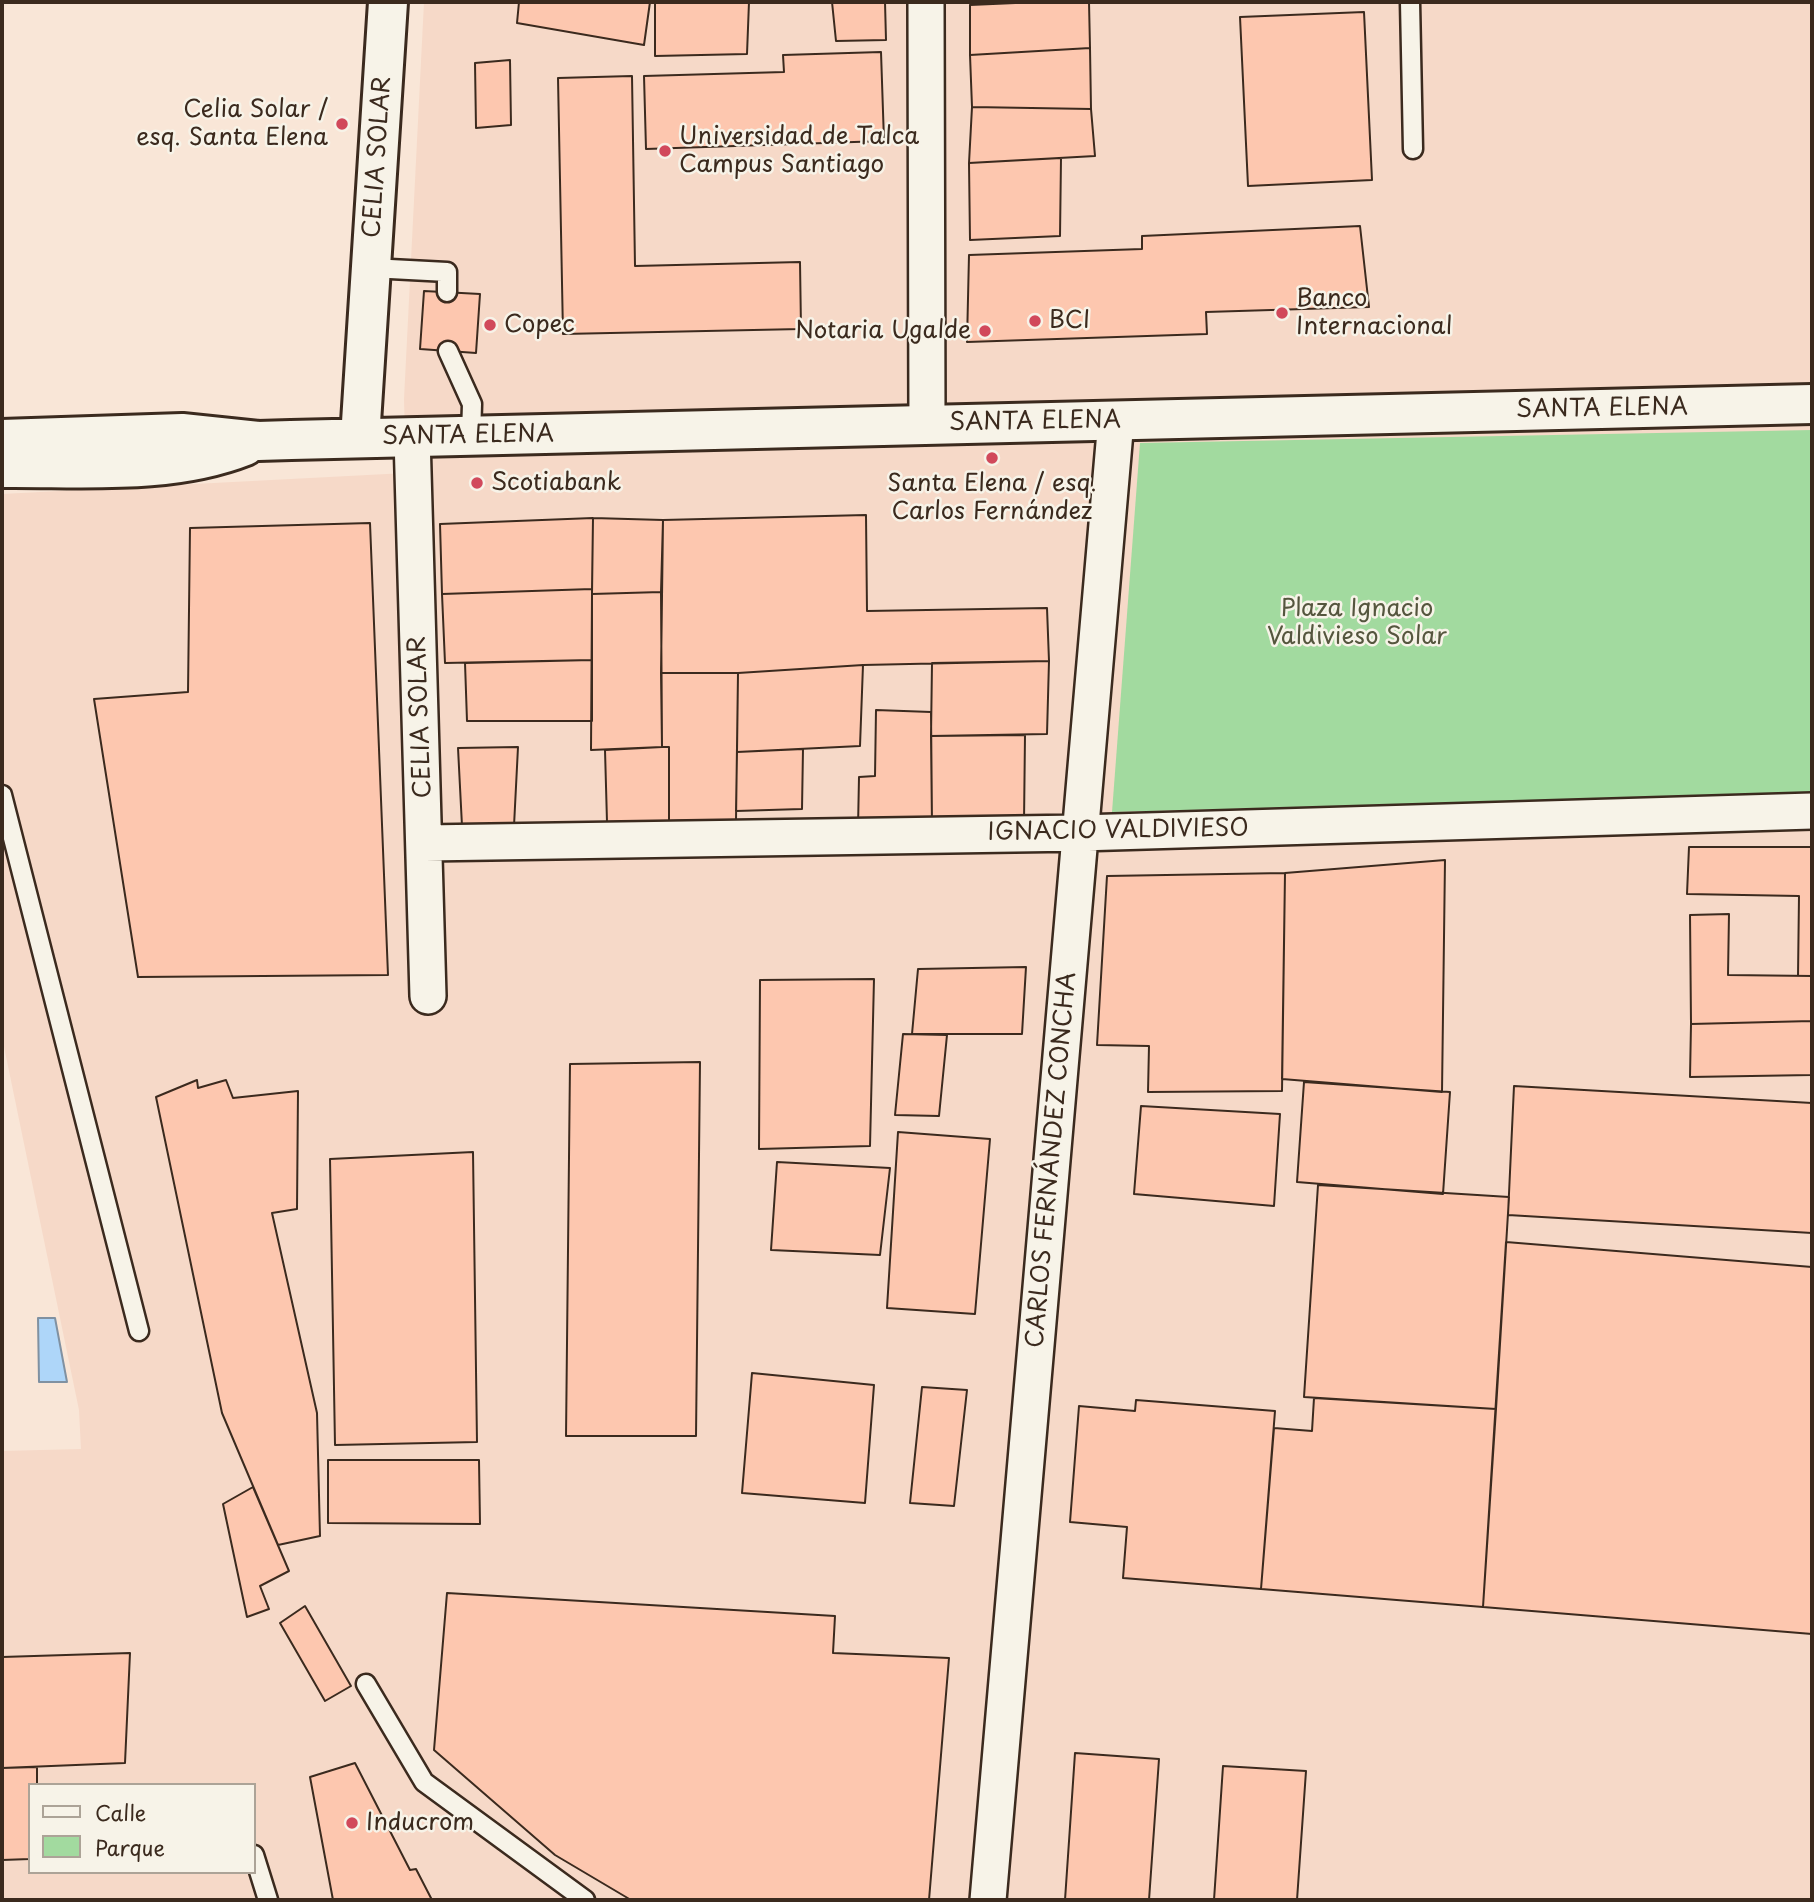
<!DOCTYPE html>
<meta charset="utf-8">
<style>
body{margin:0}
#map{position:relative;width:1814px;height:1902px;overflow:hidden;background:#f9e6d7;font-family:"Playpen Sans",sans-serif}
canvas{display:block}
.frame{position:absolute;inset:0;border:4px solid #3b2a1e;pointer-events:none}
.legend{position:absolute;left:28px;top:1783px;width:228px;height:91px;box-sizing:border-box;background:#f7f3e8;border:2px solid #aca397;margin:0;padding:9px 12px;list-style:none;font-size:21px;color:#3b2a1e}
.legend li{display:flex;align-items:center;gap:14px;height:35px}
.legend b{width:35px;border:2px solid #aca397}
</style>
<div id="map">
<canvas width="1814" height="1902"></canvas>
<div class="frame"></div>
<ul class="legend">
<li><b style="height:9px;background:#f7f3e8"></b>Calle</li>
<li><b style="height:19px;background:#a2da9f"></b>Parque</li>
</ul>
</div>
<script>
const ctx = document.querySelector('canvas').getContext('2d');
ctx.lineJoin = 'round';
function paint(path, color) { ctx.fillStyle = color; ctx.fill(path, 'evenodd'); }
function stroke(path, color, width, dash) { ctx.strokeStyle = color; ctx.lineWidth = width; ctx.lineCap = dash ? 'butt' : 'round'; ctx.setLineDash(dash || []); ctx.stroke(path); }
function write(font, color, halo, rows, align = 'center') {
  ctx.font = font + ' "Playpen Sans",sans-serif'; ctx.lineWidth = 5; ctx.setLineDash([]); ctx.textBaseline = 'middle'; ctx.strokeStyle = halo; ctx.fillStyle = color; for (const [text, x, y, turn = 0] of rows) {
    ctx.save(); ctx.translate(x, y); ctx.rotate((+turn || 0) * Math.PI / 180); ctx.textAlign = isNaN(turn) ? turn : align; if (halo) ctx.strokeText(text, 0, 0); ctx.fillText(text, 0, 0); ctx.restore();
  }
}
paint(new Path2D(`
 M424,2H1812V1900H2V1451L81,1449L79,1410L2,1037V494L406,473L404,399ZM30,1785H254V1872H30Z`), '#f6d9c8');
paint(new Path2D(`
 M1812,430V794L1112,812L1140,443Z`), '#a2da9f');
const water = new Path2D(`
 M38,1318H55L67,1382H39Z`);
paint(water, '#aed6f9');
stroke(water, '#8091a1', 2);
const building = new Path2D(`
 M519,2H650L644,45L517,23Z
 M655,2H749L747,54L655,56Z
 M832,2H885L886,40L836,41Z
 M971,2H1038L970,5Z
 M1038,2H1089L1090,48L970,55V5Z
 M1364,12L1372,180L1248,186L1240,17Z
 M1090,48L1091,109L972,107L970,55Z
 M881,52L884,141L646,149L644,76L784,72L783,55Z
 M510,60L511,125L476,128L475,63Z
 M632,76L635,266L800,262L801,329L563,334L558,78Z
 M972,107L1091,109L1095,156L969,163Z
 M1061,158L1060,236L970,240L969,163Z
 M1360,226L1369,307L1206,312L1207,334L967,342L969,255L1142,249V236Z
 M424,291L480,294L476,353L420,349Z
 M866,515L867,611L1047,608L1049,661L863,665L738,673H661L663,520Z
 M593,518L592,589L442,594L440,524Z
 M593,518L663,520L661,592L592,594Z
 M370,523L388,975L138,977L94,699L188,692L190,528Z
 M592,589V660L445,663L442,594Z
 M661,592L662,747L591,750L592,594Z
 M592,660V721H467L465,663Z
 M1049,661L1047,734L931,736L932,663Z
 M863,665L860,746L737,752L738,673Z
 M661,673H738L736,820L669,821V747H662Z
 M876,710L931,712L932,825L858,828L859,777L875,776Z
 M1025,735L1024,822L932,825L931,736Z
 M518,747L514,826H462L458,748Z
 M662,747H669V821L607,822L605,750Z
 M803,749L802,809L736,811L737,752Z
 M1689,847H1812V976H1798L1799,896L1687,894Z
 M1445,860L1442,1092L1282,1079L1285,873Z
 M1285,873L1282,1091L1148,1092L1149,1046L1097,1045L1107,876Z
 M1729,914L1728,975L1812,976V1021L1691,1024L1690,915Z
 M1026,967L1022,1034H912L918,969Z
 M874,979L870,1146L759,1149L760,980Z
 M1812,1021V1075L1690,1077L1691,1024Z
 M903,1034L947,1035L939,1116L895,1115Z
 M700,1062L696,1436H566L570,1064Z
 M197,1080L198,1088L226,1080L233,1098L298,1091L297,1209L272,1213L317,1413L320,1536L278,1545L222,1413L156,1097Z
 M1304,1082L1450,1092L1443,1194L1297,1182Z
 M1514,1086L1812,1103V1233L1508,1215Z
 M1141,1106L1280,1114L1274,1206L1134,1194Z
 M898,1132L990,1139L975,1314L887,1308Z
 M473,1152L477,1442L335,1445L330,1159Z
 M777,1162L890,1168L880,1255L771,1250Z
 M1318,1185L1509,1197L1496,1409L1304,1397Z
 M1506,1242L1812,1267V1634L1483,1607Z
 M752,1373L874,1385L865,1503L742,1493Z
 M922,1387L967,1390L954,1506L910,1503Z
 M1314,1398L1496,1409L1483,1607L1261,1589L1274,1428L1312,1431Z
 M1136,1400L1275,1411L1261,1589L1123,1578L1127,1527L1070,1522L1079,1406L1135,1411Z
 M328,1460H479L480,1524L328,1523Z
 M253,1487L289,1571L260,1586L269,1609L247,1617L223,1504Z
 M447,1593L835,1616L833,1653L949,1658L929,1900H631L555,1855L434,1750Z
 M305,1606L351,1686L325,1701L280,1623Z
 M130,1653L125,1763L2,1768V1657Z
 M1075,1753L1159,1759L1149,1900H1065Z
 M355,1763L410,1870L416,1869L432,1900H333L310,1777Z
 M1223,1766L1306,1771L1297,1900H1214Z
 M37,1767V1785H30V1859L2,1860V1768Z`);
paint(building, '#fdc7af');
stroke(building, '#3b2a1e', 2);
const service = new Path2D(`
 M1410,2L1413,149
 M371,268L447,272V292
 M448,351L472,404L471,436
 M2,795L139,1331
 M366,1684L424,1782L585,1900
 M254,1855L268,1900`);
const minor = new Path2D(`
 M926,2L927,425
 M412,437L428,996
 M425,843L1080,833L1812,811
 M988,1900L1116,420`);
const secondary = new Path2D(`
 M360,438L388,2
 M2,439L182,433L258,441L291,440L1812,404
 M2,468C82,467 169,476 245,446`);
stroke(service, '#3b2a1e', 23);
stroke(minor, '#3b2a1e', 40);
stroke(secondary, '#3b2a1e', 44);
stroke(service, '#f7f3e8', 18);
stroke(minor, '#f7f3e8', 35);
stroke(secondary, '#f7f3e8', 38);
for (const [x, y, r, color] of [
 [342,124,7,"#d1495b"],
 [665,151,7,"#d1495b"],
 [1282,313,7,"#d1495b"],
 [1035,321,7,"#d1495b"],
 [490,325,7,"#d1495b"],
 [985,331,7,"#d1495b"],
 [992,458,7,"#d1495b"],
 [477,483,7,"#d1495b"],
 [352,1823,7,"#d1495b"]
]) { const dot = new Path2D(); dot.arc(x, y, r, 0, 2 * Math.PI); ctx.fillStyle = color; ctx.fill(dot); stroke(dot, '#f7f3e8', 2.5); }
write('24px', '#3b2a1e', '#f7f3e8', [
 ["Celia Solar /",328,110,"right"],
 ["esq. Santa Elena",328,138,"right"],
 ["Universidad de Talca",679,137],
 ["Campus Santiago",679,165],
 ["Banco",1296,299],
 ["Internacional",1296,327],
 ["BCI",1049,321],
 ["Copec",504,325],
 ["Notaria Ugalde",971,331,"right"],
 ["Scotiabank",491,483],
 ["Santa Elena / esq.",992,484,"center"],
 ["Carlos Fernández",992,512,"center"],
 ["Inducrom",366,1823]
], 'left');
write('24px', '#3b2a1e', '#f7f3e8', [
 ["CELIA SOLAR",378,157,-86],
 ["SANTA ELENA",1602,409,-1],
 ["SANTA ELENA",1035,422,-1],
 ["SANTA ELENA",468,436,-1],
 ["CELIA SOLAR",421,717,-92],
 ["IGNACIO VALDIVIESO",1118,831,-1],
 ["CARLOS FERNÁNDEZ CONCHA",1052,1160,-85]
]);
write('24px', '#55563e', '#f7f3e8', [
 ["Plaza Ignacio",1357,609],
 ["Valdivieso Solar",1357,637]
]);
</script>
